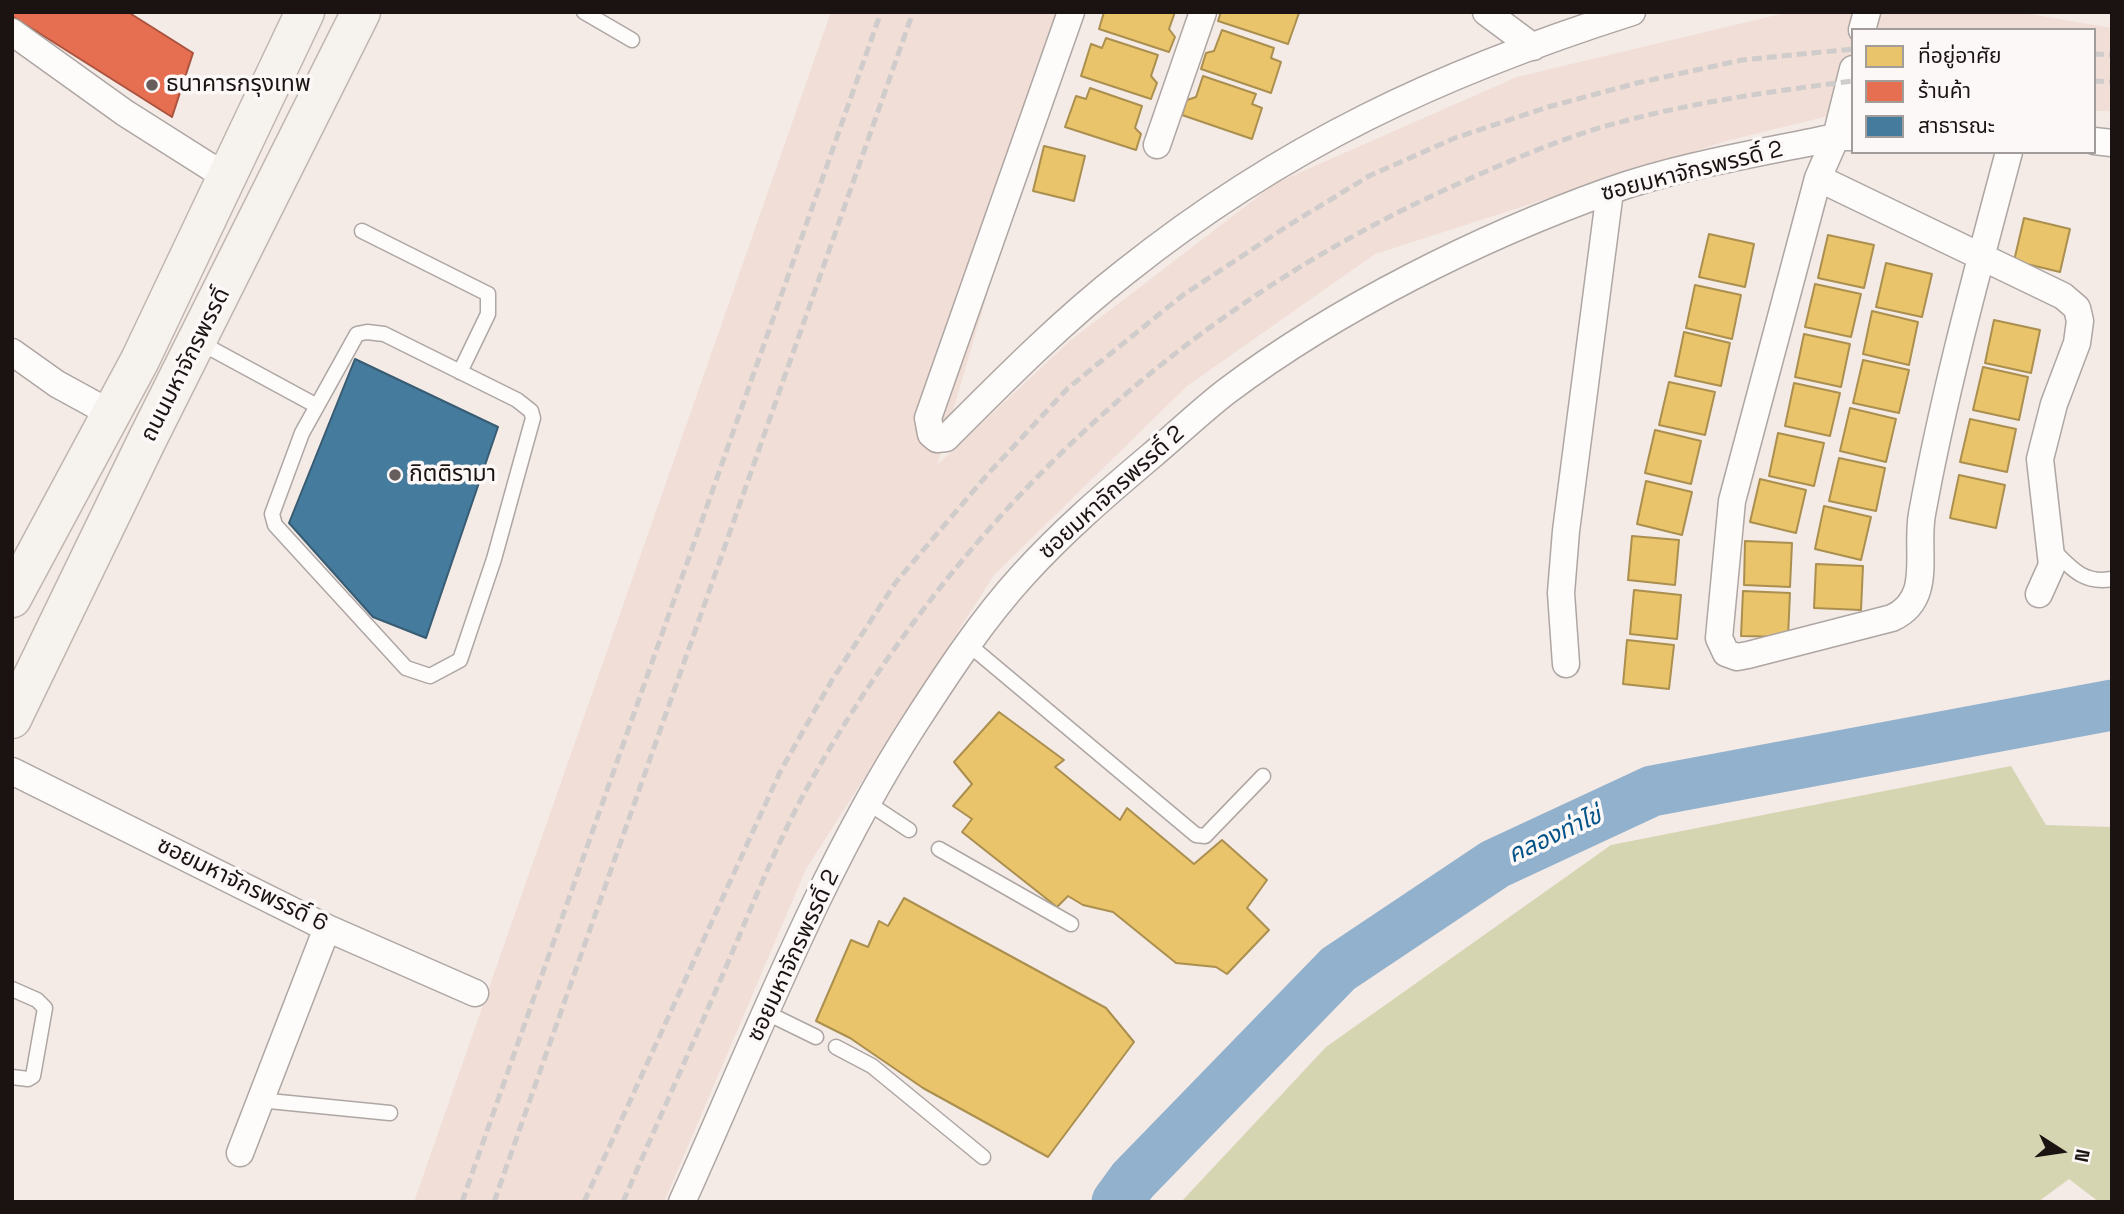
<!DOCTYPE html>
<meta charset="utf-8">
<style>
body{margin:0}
#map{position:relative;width:2124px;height:1214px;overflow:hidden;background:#f4eae6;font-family:"Space Grotesk","Noto Sans Thai",sans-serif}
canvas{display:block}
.frame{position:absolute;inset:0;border:14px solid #1a1311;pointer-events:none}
.legend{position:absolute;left:1851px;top:28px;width:245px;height:126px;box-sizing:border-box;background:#fcf8f7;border:2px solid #a29c9b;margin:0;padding:9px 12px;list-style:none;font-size:21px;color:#1a1311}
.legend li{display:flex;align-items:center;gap:14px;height:35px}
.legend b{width:35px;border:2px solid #a29c9b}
.north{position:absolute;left:2026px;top:1116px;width:70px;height:70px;-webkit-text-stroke:5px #fcf8f7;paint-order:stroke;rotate:102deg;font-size:19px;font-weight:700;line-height:28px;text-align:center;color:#1a1311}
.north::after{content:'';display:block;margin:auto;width:24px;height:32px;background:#1a1311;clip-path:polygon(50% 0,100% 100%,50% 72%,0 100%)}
</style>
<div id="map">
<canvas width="2124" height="1214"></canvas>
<div class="frame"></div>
<ul class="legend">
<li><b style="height:19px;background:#e9c46a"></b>ที่อยู่อาศัย</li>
<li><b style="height:19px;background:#e76f51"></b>ร้านค้า</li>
<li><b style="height:19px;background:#457b9d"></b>สาธารณะ</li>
</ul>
<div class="north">N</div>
</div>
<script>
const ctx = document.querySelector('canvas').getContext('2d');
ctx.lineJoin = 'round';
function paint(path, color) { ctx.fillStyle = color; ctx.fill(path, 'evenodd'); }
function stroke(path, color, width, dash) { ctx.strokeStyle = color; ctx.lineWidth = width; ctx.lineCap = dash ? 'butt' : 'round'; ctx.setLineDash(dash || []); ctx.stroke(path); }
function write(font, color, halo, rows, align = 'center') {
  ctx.font = font + ' "Space Grotesk","Noto Sans Thai",sans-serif'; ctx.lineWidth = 7; ctx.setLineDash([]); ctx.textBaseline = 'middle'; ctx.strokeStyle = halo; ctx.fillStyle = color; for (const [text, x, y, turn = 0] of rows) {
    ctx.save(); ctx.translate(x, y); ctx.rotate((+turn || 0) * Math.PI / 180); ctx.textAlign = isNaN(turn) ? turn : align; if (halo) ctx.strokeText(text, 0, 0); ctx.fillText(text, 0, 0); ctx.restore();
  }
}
paint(new Path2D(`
 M831,12H1070L937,465L1071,340L1276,183L1517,77L1785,13L2018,12L2112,28V111H2094V30H1853V110L1726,141L1375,254L1187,386L994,575L806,869L664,1202H414Z`), '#f1ded6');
paint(new Path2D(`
 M2011,766L2046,825L2112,827V1202H2099L2069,1179L2038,1202H1181L1326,1047L1611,845Z`), '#d6d5b2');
const homes = new Path2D(`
 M1104,12H1175L1169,29L1175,37L1169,52L1099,29Z
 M1221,12H1296L1299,13L1288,44L1218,21Z
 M1222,30L1274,48L1271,58L1281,62L1271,93L1201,69L1206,53L1214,51Z
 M1106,38L1158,55L1151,76L1157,83L1151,99L1081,76L1091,44L1102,48Z
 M1203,76L1256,94L1252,104L1262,108L1252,139L1182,115L1187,100L1196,97Z
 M1090,88L1142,106L1135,128L1141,134L1136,150L1065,127L1076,96L1086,99Z
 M1044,146L1085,156L1074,201L1033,191Z
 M2024,218L2070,229L2060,272L2014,261Z
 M1709,234L1754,244L1745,287L1699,277Z
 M1828,235L1874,245L1864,288L1818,278Z
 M1886,263L1932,274L1922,317L1876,307Z
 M1815,284L1861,294L1851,337L1805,327Z
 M1695,285L1741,295L1732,339L1686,328Z
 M1872,311L1918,322L1909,365L1863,354Z
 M1994,320L2040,330L2031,373L1985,363Z
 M1684,332L1730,343L1721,386L1675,376Z
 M1804,334L1850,344L1841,387L1795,377Z
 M1863,360L1909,370L1899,413L1853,403Z
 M1983,367L2028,377L2019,420L1973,410Z
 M1669,382L1715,392L1705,435L1659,425Z
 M1794,383L1840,393L1830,436L1785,426Z
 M1850,408L1896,419L1886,462L1840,451Z
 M1970,419L2016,429L2007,472L1960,462Z
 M1655,430L1701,441L1691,484L1645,473Z
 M1778,433L1824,443L1814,486L1769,476Z
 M1839,458L1885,468L1876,511L1829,501Z
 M1959,475L2005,485L1996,528L1950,518Z
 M1760,479L1806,490L1796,533L1750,522Z
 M1646,481L1692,492L1682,535L1637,524Z
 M1824,506L1871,517L1861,560L1815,549Z
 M1632,536L1679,540L1675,585L1628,580Z
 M1745,541L1792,543L1790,587L1744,585Z
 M1816,564L1863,566L1861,610L1814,608Z
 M1634,590L1681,595L1677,639L1630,634Z
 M1743,591L1790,593L1788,637L1741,636Z
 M1627,640L1674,645L1669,689L1623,684Z
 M999,712L1064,760L1055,767L1120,820L1127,808L1194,864L1222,840L1267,880L1247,908L1269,930L1227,974L1216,967L1176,963L1113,912L1083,905L1068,896L1057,907L962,832L972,819L953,806L972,784L954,762Z
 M904,898L1106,1008L1134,1042L1048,1157L923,1088L850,1038L816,1021L851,940L868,947L879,921L888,926Z`);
paint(homes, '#e9c46a');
stroke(homes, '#ab8f4f', 2);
const shops = new Path2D(`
 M14,12H128L193,53L172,117L12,16Z`);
paint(shops, '#e76f51');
stroke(shops, '#aa533e', 2);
const public = new Path2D(`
 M355,359L498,427L426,638L373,617L289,523Z`);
paint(public, '#457b9d');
stroke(public, '#385c73', 2);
stroke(new Path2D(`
 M1117,1202L1133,1180L1338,969L1495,864L1652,791L2112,705`), '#92b1cd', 51);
const service = new Path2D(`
 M584,12L632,40
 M362,231L488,294V314L460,372
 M367,332L384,334L517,400L531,411L533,418L494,559L460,660L430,676L406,668L275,525L272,514L302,433L357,334Z
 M199,342L317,406
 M2052,549C2071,568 2083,584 2112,579
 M968,644L1196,835L1205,836L1263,776
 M868,803L909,830
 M939,849L1071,924
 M12,989L37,1000L45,1008L33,1076L28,1079L12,1077
 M767,1013L816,1037
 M836,1047L872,1066L983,1157
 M259,1100L390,1113`);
const minor = new Path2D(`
 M1071,12L928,418L931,434L937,439L946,438C1004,380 1061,322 1125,272C1283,146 1440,73 1632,12
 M1486,12L1533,47
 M1862,30L1867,12
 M12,32L125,113L226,177
 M1853,69L1836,137L1818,178L1732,501L1719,638L1726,653L1737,657L1748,655L1892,618C1934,599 1915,552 1922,514C1944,393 1977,272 2009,152
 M2094,141L2112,143
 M1157,145L1203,12
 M1818,178L2063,296L2077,308L2080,321L2077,343L2054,404L2040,459L2052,565L2039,594
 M12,352L57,384L110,413
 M1566,664L1561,593L1566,531L1610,191
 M12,771L327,928L475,993
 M240,1153L327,928
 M682,1202C755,1041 819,872 915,723C948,672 982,620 1023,575C1063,531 1106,494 1151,456C1176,435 1201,411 1227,391C1336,309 1480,237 1609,191C1682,165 1761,153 1836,137H1853`);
const primary = new Path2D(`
 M12,598L140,360L305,12
 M12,719L148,438L361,12`);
stroke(service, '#aea6a3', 17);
stroke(minor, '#aea6a3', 29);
stroke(primary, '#c1b6af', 41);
stroke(service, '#fdfcfb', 14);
stroke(minor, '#fdfcfb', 26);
stroke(primary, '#f6f2ee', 38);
stroke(new Path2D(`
 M2094,54L2112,55
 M2094,81L2112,82
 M462,1202L881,12
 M494,1202L913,12
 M584,1202L780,772L832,680L896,582L987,475L1068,388L1183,295L1289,225L1369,176L1455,138L1548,107L1637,83L1742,60L1853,49
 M623,1202C656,1126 690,1050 723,974C752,907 779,836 816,772C964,513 1178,311 1451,187C1505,163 1560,138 1617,123C1693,102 1774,91 1853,81`), '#cfcccb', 5, [10, 5]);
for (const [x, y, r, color] of [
 [152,85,7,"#665e5c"],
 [395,475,7,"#665e5c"]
]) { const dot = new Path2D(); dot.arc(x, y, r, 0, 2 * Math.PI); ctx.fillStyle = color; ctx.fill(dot); stroke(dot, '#fcf8f7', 2.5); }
write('23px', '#1a1311', '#fcf8f7', [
 ["ธนาคารกรุงเทพ",166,85],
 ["กิตติรามา",409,475]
], 'left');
write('23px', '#1a1311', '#fcf8f7', [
 ["ซอยมหาจักรพรรดิ์ 2",1692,172,-14],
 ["ถนนมหาจักรพรรดิ์",186,365,-63],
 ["ซอยมหาจักรพรรดิ์ 2",1112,493,-42],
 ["ซอยมหาจักรพรรดิ์ 6",242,885,26],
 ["ซอยมหาจักรพรรดิ์ 2",794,956,-65]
]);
write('italic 24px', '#005287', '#fcf8f7', [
 ["คลองท่าไข่",1555,836,-25]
]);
</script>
